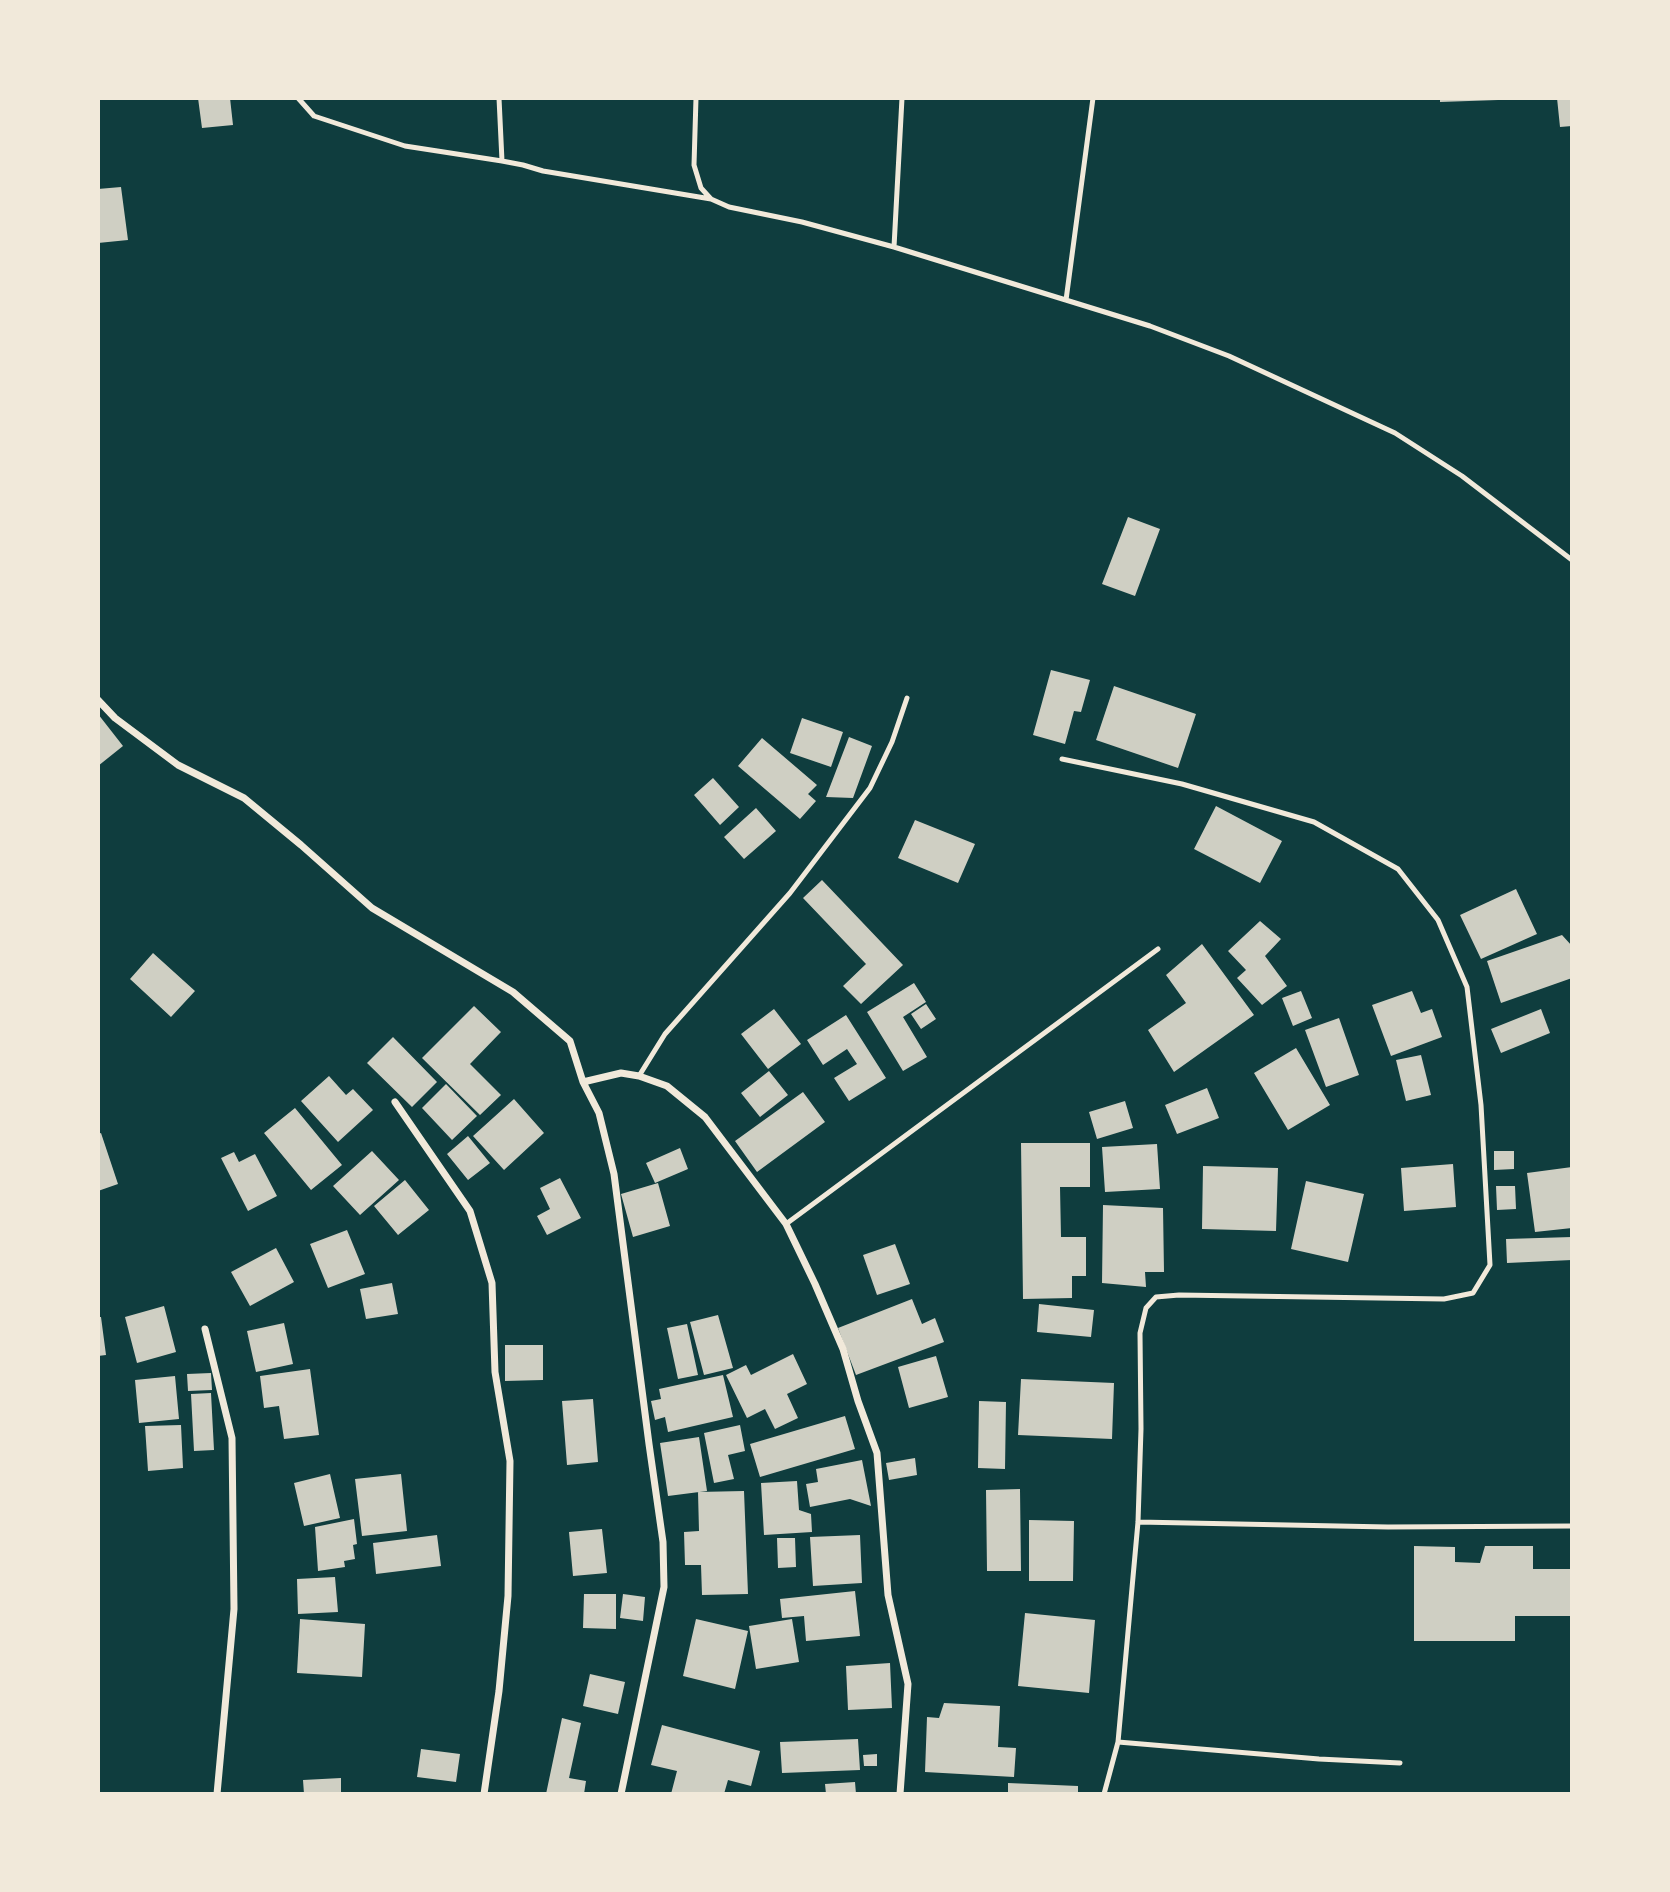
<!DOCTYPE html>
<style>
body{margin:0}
#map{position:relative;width:1670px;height:1892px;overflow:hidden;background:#0f3d3e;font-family:"DM Sans",sans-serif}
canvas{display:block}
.frame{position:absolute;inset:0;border:100px solid #f1e9da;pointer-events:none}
</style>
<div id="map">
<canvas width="1670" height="1892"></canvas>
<div class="frame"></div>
</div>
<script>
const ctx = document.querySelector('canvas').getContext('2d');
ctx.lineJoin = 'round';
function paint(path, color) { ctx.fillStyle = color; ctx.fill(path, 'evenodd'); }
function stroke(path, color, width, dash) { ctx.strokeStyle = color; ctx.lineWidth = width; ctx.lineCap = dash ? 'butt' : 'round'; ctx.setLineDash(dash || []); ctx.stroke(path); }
paint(new Path2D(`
 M198,98H230L233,125L202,128Z
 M1440,98H1498V100L1440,102Z
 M1557,98H1572V126L1560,127Z
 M121,187L128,240L98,243V189Z
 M1128,517L1160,529L1135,596L1102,584Z
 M1051,670L1090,680L1081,712L1074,711L1065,744L1033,735Z
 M1114,686L1196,714L1178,768L1096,740Z
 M98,714L123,746L98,766Z
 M802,718L843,732L831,767L790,753Z
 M849,737L872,746L853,798L826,797Z
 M762,738L817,785L808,794L816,801L800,819L738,766Z
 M713,778L739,807L720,825L694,795Z
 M1216,806L1282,841L1260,883L1194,849Z
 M756,808L776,831L744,859L724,837Z
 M915,820L975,844L958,883L898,858Z
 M822,880L903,965L861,1004L843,986L866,964L803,898Z
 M1516,889L1537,934L1481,959L1460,915Z
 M1260,921L1281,939L1265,956L1287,986L1262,1005L1237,978L1246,970L1228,951Z
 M1562,935L1572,946V978L1501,1003L1487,961Z
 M1202,944L1254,1015L1174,1072L1148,1030L1186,1003L1166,975Z
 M153,953L195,991L171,1017L130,979Z
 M914,983L926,1002L903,1017L927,1057L903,1071L867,1012Z
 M1301,991L1312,1018L1293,1026L1282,998Z
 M1412,991L1421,1013L1432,1009L1442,1037L1391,1056L1372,1005Z
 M926,1004L936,1019L921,1029L911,1014Z
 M474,1006L501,1032L470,1064L501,1095L480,1115L422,1058Z
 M774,1009L801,1044L768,1069L741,1034Z
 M1541,1009L1550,1033L1501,1053L1491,1029Z
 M846,1015L886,1078L849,1101L834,1078L857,1064L847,1049L823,1065L807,1040Z
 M1339,1018L1359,1075L1326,1087L1305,1030Z
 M393,1037L437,1082L412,1107L367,1063Z
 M1296,1048L1330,1105L1288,1130L1254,1073Z
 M1421,1055L1431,1095L1406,1101L1396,1060Z
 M769,1071L788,1095L760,1117L741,1093Z
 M329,1076L346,1095L353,1089L373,1110L338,1142L301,1101Z
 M446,1084L477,1116L452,1140L422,1108Z
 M1207,1088L1219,1118L1177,1134L1165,1105Z
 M803,1092L825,1122L757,1172L735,1141Z
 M514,1099L544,1133L504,1170L473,1136Z
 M1125,1101L1133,1128L1097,1139L1089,1112Z
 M295,1108L342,1165L311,1190L264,1133Z
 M101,1133L118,1184L98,1191V1134Z
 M468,1136L490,1163L468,1180L447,1154Z
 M1021,1143H1090V1187H1060L1061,1237H1086V1276H1072V1298L1023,1299Z
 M1157,1144L1160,1189L1105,1192L1102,1147Z
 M680,1148L688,1169L655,1183L646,1163Z
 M372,1151L399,1180L360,1215L333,1186Z
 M1494,1151H1514V1169L1494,1170Z
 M234,1152L239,1162L255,1154L277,1196L248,1211L221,1158Z
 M1453,1164L1456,1207L1404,1211L1401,1168Z
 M1203,1166L1278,1168L1276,1231L1202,1229Z
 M1572,1167V1228L1535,1232L1527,1173Z
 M560,1178L581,1218L547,1235L537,1216L550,1209L540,1188Z
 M405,1180L429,1210L398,1235L374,1206Z
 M1306,1181L1364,1194L1348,1262L1291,1249Z
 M658,1183L670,1226L633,1237L621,1194Z
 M1496,1186H1515L1516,1209L1497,1210Z
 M1103,1205L1163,1208L1164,1272H1145L1146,1287L1102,1283Z
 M347,1230L365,1274L328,1288L310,1244Z
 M1572,1237V1260L1507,1263L1506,1239Z
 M895,1244L910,1284L877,1295L863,1255Z
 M276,1248L294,1282L250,1306L231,1272Z
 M392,1283L398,1314L366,1319L360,1289Z
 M912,1299L922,1324L935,1318L944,1342L856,1375L838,1328Z
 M1039,1304L1094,1310L1091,1337L1037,1332Z
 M164,1306L176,1352L137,1363L125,1317Z
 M718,1315L733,1368L704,1375L690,1322Z
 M98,1317H101L106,1355L98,1356Z
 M284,1323L293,1364L256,1372L247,1331Z
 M687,1324L698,1375L678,1379L667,1328Z
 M505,1345H543V1380L505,1381Z
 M793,1354L807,1384L787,1394L798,1418L775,1429L765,1409L747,1418L726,1375L746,1365L751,1375Z
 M936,1356L948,1397L909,1408L898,1367Z
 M310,1369L319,1435L284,1439L279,1406L264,1408L260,1376Z
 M211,1373L212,1390L188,1391L187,1374Z
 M723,1375L733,1417L668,1432L665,1417L655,1420L651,1401L661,1399L659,1389Z
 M175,1376L179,1419L139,1423L135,1380Z
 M1021,1379L1114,1383L1112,1439L1018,1435Z
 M211,1393L214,1450L194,1451L191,1394Z
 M593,1399L598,1462L567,1465L562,1401Z
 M979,1401L1006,1402L1005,1469L978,1468Z
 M845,1416L855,1449L760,1477L750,1444Z
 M181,1425L183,1468L148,1471L145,1426Z
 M740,1425L745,1451L728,1455L734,1479L714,1483L704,1433Z
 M699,1437L707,1491L668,1496L660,1443Z
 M915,1458L917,1475L889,1480L886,1463Z
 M862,1460L871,1506L850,1499L810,1507L806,1484L818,1482L816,1469Z
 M330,1474L340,1518L304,1526L294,1483Z
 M401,1474L407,1531L362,1536L355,1479Z
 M797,1481L799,1510L811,1514L812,1532L764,1535L761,1483Z
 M1020,1489L1021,1571H987L986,1490Z
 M744,1491L748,1594L702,1595L701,1565H685L684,1532L699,1531L698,1492Z
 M354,1519L357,1544L353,1545L355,1559L344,1561L345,1567L318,1571L315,1527Z
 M1029,1520L1074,1521L1073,1581H1029Z
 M602,1529L607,1573L573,1576L569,1532Z
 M437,1535L441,1566L376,1574L373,1543Z
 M860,1535L862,1583L813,1586L810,1537Z
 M777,1538H795L796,1567L778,1568Z
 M1414,1546L1455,1547V1562L1480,1563L1485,1546H1533V1569H1572V1616H1515V1641H1414Z
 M335,1577L338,1612L298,1614L297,1579Z
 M855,1591L860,1636L806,1641L804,1616L782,1618L780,1599Z
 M584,1594H616V1629L583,1628Z
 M623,1594L645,1597L643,1621L620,1618Z
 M1025,1613L1095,1620L1089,1693L1018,1686Z
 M300,1619L365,1624L362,1677L297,1673Z
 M696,1619L748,1631L735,1689L683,1676Z
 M792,1619L799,1662L756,1669L749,1626Z
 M890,1663L892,1708L848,1710L846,1666Z
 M590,1674L625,1682L618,1714L583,1706Z
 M944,1703L1000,1706L998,1747L1016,1748L1014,1777L925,1772L927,1717L939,1718Z
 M562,1718L581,1723L569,1778L586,1781L584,1794H546Z
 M662,1725L760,1751L751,1786L728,1780L724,1794H671L677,1771L651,1765Z
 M858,1739L860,1770L782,1773L780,1742Z
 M421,1749L460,1754L456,1782L417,1777Z
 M877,1754V1766H864L863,1755Z
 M341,1778V1794H304L303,1780Z
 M855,1782L856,1794H826L825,1784Z
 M1008,1783L1078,1786V1794H1008Z`), '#cfcfc3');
stroke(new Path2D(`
 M298,98L314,116L405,146L502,161
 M499,98L502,161L523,165L543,171L711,199
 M696,98L694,165L701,188L711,199L729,207L802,222L894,247L1150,326L1229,356L1395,433L1462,476L1572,560
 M894,247L902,98
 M1066,300L1093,98
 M1062,759L1182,784L1314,822L1398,869L1438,920L1467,987L1481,1105L1490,1265L1473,1293L1444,1299L1179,1295L1156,1297L1146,1308L1140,1333L1141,1429L1138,1522L1118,1742L1104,1794
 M639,1076L665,1034L790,893L870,788L892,742L907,698
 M786,1224L1158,949
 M1138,1522L1388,1527L1572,1526
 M1118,1742L1319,1759L1400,1763`), '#f1e9da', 5);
stroke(new Path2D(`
 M98,700L115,718L178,765L244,798L301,845L372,908L513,992L570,1041L583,1082L599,1113L614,1174L649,1444L663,1542L664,1587L621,1794
 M583,1082L621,1073L639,1076L667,1086L705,1117L786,1224L815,1284L843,1349L858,1401L877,1453L888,1595L908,1684L900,1794
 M395,1102L470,1211L492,1283L495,1372L510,1461L508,1596L499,1691L484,1794
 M205,1329L232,1438L234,1609L217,1794`), '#f1e9da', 7);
</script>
